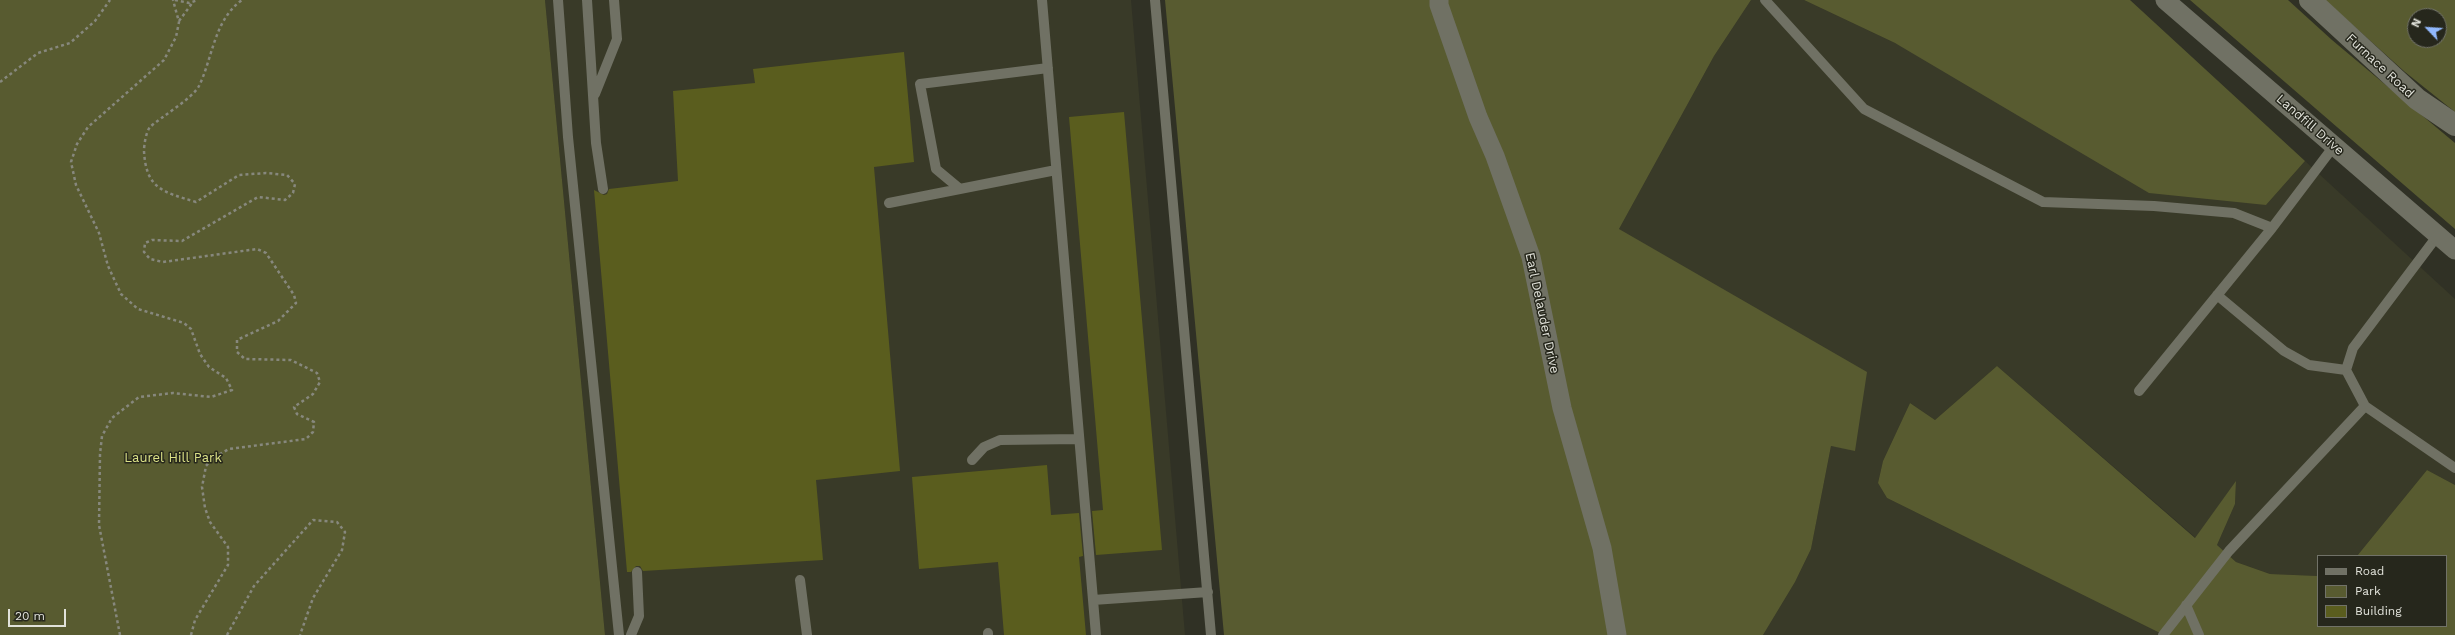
<!DOCTYPE html>
<style>
body{margin:0}
#map{position:relative;width:2455px;height:635px;overflow:hidden;background:#303125;font-family:"Work Sans",sans-serif}
canvas{display:block}
.legend{position:absolute;left:2317px;top:555px;width:130px;height:72px;box-sizing:border-box;background:#26271c;border:1px solid #717268;margin:0;padding:5px 7px;list-style:none;font-size:12px;color:#e1e2da}
.legend li{display:flex;align-items:center;gap:8px;height:20px}
.legend b{width:20px;border:1px solid #717268}
.north{position:absolute;left:2407px;top:8px;width:40px;height:40px;box-sizing:border-box;background:#26271c;border:1px solid #717268;border-radius:50%;rotate:295deg;font-size:11px;font-weight:700;line-height:16px;text-align:center;color:#e1e2da}
.north::after{content:'';display:block;margin:auto;width:14px;height:18px;background:#91b8fd;clip-path:polygon(50% 0,100% 100%,50% 72%,0 100%)}
.scale{position:absolute;left:8px;top:609px;width:58px;height:18px;box-sizing:border-box;border:2px solid #e1e2da;border-top:0;padding-left:5px;font-size:12px;line-height:14px;white-space:nowrap;color:#e1e2da;-webkit-text-stroke:3px #26271c;paint-order:stroke}
</style>
<div id="map">
<canvas width="2455" height="635"></canvas>
<ul class="legend">
<li><b style="height:5px;background:#707164"></b>Road</li>
<li><b style="height:11px;background:#585b30"></b>Park</li>
<li><b style="height:11px;background:#5a5d1e"></b>Building</li>
</ul>
<div class="north">N</div>
<div class="scale">20 m</div>
</div>
<script>
const ctx = document.querySelector('canvas').getContext('2d');
ctx.lineJoin = 'round';
function paint(path, color) { ctx.fillStyle = color; ctx.fill(path, 'evenodd'); }
function stroke(path, color, width, dash) { ctx.strokeStyle = color; ctx.lineWidth = width; ctx.lineCap = dash ? 'butt' : 'round'; ctx.setLineDash(dash || []); ctx.stroke(path); }
function write(font, color, halo, rows, align = 'center') {
  ctx.font = font + ' "Work Sans",sans-serif'; ctx.lineWidth = 3; ctx.setLineDash([]); ctx.textBaseline = 'middle'; ctx.strokeStyle = halo; ctx.fillStyle = color; for (const [text, x, y, turn = 0] of rows) {
    ctx.save(); ctx.translate(x, y); ctx.rotate((+turn || 0) * Math.PI / 180); ctx.textAlign = isNaN(turn) ? turn : align; if (halo) ctx.strokeText(text, 0, 0); ctx.fillText(text, 0, 0); ctx.restore();
  }
}
paint(new Path2D(`
 M545,0H1131L1185,635H605Z
 M1751,0H1804L1895,43L2266,205L2305,161L2455,299V485L2427,470L2357,556H2318V576L2270,574L2236,562L2217,545L2235,504L2236,482L2196,538L1997,366L1935,420L1910,403L1883,461L1878,483L1887,498L2164,635H1763L1795,582L1811,549L1831,446L1855,450L1619,229L1714,56Z`), '#393a28');
paint(new Path2D(`
 M0,0H545L605,635H0Z
 M1165,0H1751L1714,56L1619,229L1867,372L1855,451L1831,446L1811,549L1795,582L1763,635H1224Z
 M1804,0H2130L2305,161L2266,205L2149,193L1895,43Z
 M2190,0H2288L2332,40L2455,143V229Z
 M2325,0H2455V112L2405,72ZM2415,16H2439V40H2415Z
 M1997,366L2195,538L2236,481L2235,504L2217,545L2236,562L2270,574L2318,576V626H2446V556H2357L2427,470L2455,485V635H2164L1887,498L1878,483L1883,461L1910,403L1935,420Z`), '#585b30');
paint(new Path2D(`
 M904,52L914,162L874,167L900,471L816,480L823,560L643,571L640,566H636L631,572H627L594,190L604,195L607,194L609,189L678,181L673,91L755,83L753,69Z
 M1124,112L1162,550L1096,555L1092,511L1103,510L1069,117Z
 M1047,465L1051,515L1079,513L1083,556L1079,557L1086,635H1004L998,562L919,569L912,477Z`), '#5a5d1e');
stroke(new Path2D(`
 M175,0L189,3L198,0
 M179,21L193,2
 M0,82L38,53L70,43L95,21L110,0
 M120,635L99,525L100,454L102,436L112,418L139,397L173,393L211,397L232,390L226,378L209,367L200,354L191,329L184,323L138,309L121,294L108,266L99,233L76,185L71,162L77,144L88,127L164,60L176,37L179,22L173,0
 M191,635L195,620L228,565V547L210,522L205,508L202,487L206,466L213,458L229,449L306,439L313,432L314,422L297,414L294,407L313,394L320,382L317,373L291,360L245,359L237,352V340L278,321L296,303L294,295L266,253L257,249L163,262L150,259L144,252L145,243L152,240L182,241L258,197L285,200L293,193L295,184L287,175L266,173L239,175L196,202C163,192 146,189 144,151C144,145 146,132 150,127C161,117 193,98 199,86C213,57 214,20 242,0
 M227,635L254,586L313,520L337,522L345,532L342,550L313,598L300,635`), '#87887d', 2.5, [3, 3]);
stroke(new Path2D(`
 M558,0L568,137L619,635
 M587,0L596,143L603,189
 M1042,0L1096,635
 M1155,0L1211,635
 M1765,0L1864,109L2043,202L2154,206L2234,213L2272,228
 M595,94L617,39L614,0
 M960,189L936,169L920,84L1048,68
 M889,203L1056,170
 M2438,235L2353,348L2346,370L2365,406L2455,468
 M2217,295L2284,351L2309,365L2346,370
 M2139,391L2272,228L2334,146
 M972,460L984,447L1000,440L1079,439
 M800,580L807,635
 M1093,600L1208,592
 M2186,605L2199,635
 M631,635L639,616L637,572
 M988,635V633
 M2163,635L2229,551L2365,406`), '#707164', 10);
stroke(new Path2D(`
 M1439,0V5L1478,117L1495,156L1531,257L1562,408L1602,548L1617,635
 M2165,0L2455,250`), '#707164', 19);
stroke(new Path2D(`
 M2310,0L2417,99L2455,125`), '#707164', 22);
write('13px', '#e1e2da', '#26271c', [
 ["Furnace Road",2380,66,43],
 ["Landfill Drive",2310,125,41],
 ["Earl Delauder Drive",1542,313,78]
]);
write('13px', '#dce287', '#26271c', [
 ["Laurel Hill Park",173,458]
]);
</script>
